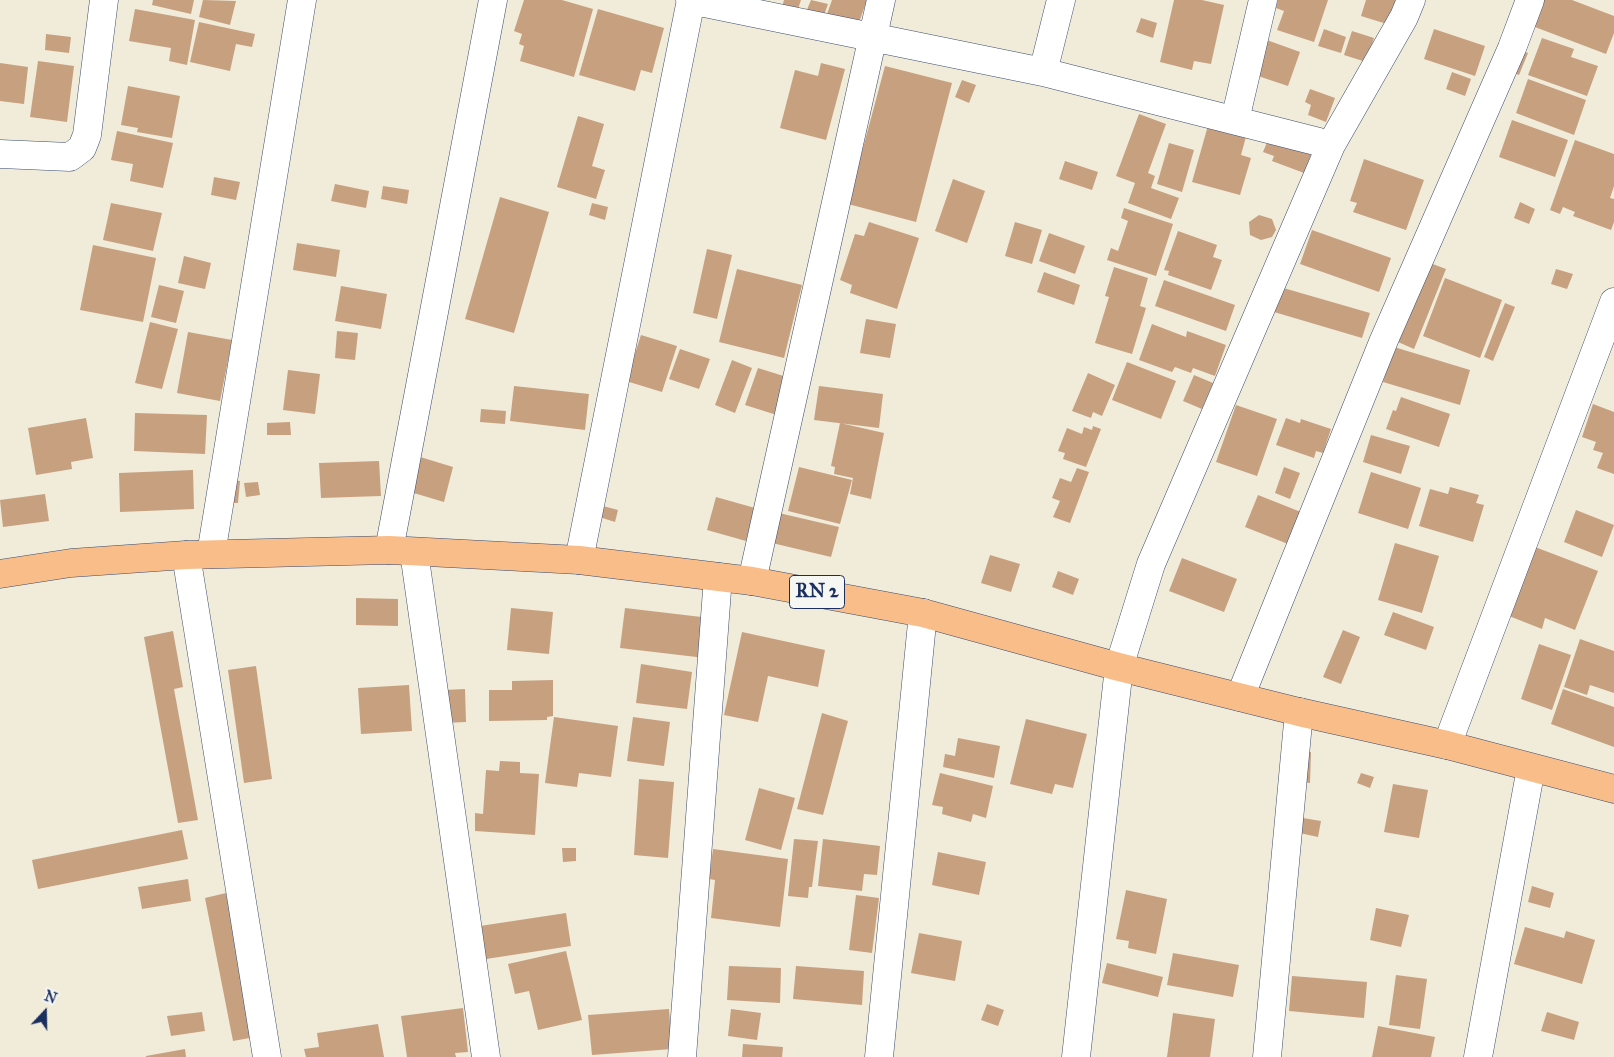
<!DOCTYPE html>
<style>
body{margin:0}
#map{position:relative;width:1614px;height:1057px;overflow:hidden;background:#f0ecd9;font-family:"IM FELL Great Primer",serif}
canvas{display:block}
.north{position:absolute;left:20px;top:987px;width:50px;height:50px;-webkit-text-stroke:4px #f6f6f2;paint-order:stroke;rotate:21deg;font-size:14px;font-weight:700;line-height:20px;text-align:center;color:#1b2f5e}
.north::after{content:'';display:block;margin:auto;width:18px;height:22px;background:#1b2f5e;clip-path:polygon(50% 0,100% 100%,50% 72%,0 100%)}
</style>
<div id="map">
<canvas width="1614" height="1057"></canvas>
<div class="north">N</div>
</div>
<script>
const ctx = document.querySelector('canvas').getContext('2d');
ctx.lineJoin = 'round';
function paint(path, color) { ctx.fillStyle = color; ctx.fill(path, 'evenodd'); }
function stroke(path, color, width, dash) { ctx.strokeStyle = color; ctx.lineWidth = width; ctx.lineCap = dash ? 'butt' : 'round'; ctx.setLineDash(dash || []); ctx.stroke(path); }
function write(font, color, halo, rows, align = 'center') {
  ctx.font = font + ' "IM FELL Great Primer",serif'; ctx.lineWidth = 4.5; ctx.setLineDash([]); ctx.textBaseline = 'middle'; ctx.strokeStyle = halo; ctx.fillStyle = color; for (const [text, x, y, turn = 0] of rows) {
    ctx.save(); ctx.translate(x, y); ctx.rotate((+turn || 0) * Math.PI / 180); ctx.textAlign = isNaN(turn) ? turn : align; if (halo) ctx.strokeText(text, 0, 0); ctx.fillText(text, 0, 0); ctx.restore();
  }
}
paint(new Path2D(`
 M153,0H194L191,14L152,5Z
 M203,0L236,1L230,25L199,17Z
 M524,0H562L593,9L574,77L520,61L524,46L519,44L522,34L514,31Z
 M784,0H801L797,12L782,7Z
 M811,0L828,4L823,18L806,12Z
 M832,0H867L858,25L827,14Z
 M1174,0H1202L1224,5L1211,64L1194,61L1192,70L1160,62Z
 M1278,0H1328L1314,42L1277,30L1284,11L1276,8Z
 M1366,0H1398L1390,25L1361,16Z
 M1536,0H1572L1614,16V33L1606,54L1527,24Z
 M135,9L195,20L187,65L169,61L171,48L129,41Z
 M598,9L664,28L652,73L641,70L635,91L579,75Z
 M1141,18L1157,23L1153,38L1136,32Z
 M199,22L255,34L252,47L236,44L230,71L190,62Z
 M1324,29L1346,37L1341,53L1318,46Z
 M1434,29L1485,46L1475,76L1424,59Z
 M1352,31L1374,38L1366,62L1344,55Z
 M46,34L71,37L69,53L45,50Z
 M1542,38L1574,49L1571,57L1598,66L1587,96L1528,75Z
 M1264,39L1300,52L1288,86L1252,74Z
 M1515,48L1528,53L1519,75L1506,70Z
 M38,61L74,66L67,122L30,117Z
 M0,63L28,67L24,104L0,101Z
 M821,63L845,69L826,140L780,128L795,70L818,76Z
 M885,66L952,83L916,222L848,204Z
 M1452,72L1471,79L1465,96L1446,89Z
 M1528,79L1586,100L1574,135L1516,113Z
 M962,80L976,85L969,103L955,97Z
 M128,86L180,96L172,138L137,132L138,128L121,125Z
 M1310,89L1335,98L1326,122L1308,115L1311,105L1305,102Z
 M1139,114L1166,124L1148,173L1155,176L1151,188L1179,198L1171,219L1128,203L1135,183L1116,176Z
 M578,116L604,124L592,166L605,170L596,199L557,187Z
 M1512,120L1568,140L1555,177L1499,157Z
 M1209,122L1247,133L1241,155L1251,158L1240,195L1192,182Z
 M117,131L173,143L163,188L130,181L133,164L111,160Z
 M1270,135L1312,152L1304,173L1272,161L1274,156L1263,152Z
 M1575,140L1614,154V186L1610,198L1614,199V222L1611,230L1573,216L1575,212L1563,207L1560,214L1550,210Z
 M1169,143L1194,150L1182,192L1157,184Z
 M1364,159L1424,180L1406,230L1353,212L1357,203L1350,201Z
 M1065,161L1098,172L1092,190L1059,179Z
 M214,177L240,182L236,200L211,195Z
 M953,179L985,191L967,243L935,231Z
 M335,184L369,191L366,208L331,201Z
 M383,186L409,190L407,204L381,199Z
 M500,197L549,212L514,333L465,319Z
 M1520,202L1535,209L1529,224L1514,218Z
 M111,203L162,213L153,251L103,240Z
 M592,203L608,207L605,220L589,215Z
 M1124,208L1173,224L1156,276L1107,260L1111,248L1118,251L1128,221L1121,218Z
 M1259,215L1272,219L1276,230L1272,237L1261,240L1250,235L1249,222Z
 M869,222L919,238L897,309L850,293L852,285L840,280L855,234L864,236Z
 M1015,222L1042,230L1032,264L1005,256Z
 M1312,230L1391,258L1379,292L1300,264Z
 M1178,231L1217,245L1213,257L1222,260L1211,290L1168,275L1169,271L1164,270Z
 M1049,233L1085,246L1075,274L1039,261Z
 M297,243L340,250L336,277L293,270Z
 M93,245L156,258L143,322L80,310Z
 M707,249L732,255L717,319L693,313Z
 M184,256L211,263L205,289L178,283Z
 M1430,263L1446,269L1414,349L1398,342Z
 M1114,267L1148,278L1140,306L1146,308L1132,354L1095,343L1109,297L1105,296Z
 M737,269L802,285L784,358L719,342Z
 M1556,269L1573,274L1567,289L1551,284Z
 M1044,272L1080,285L1074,305L1037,292Z
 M1445,278L1502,300L1480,358L1423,336Z
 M1164,280L1235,305L1226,331L1155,306Z
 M159,285L184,291L176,323L151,317Z
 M341,286L387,294L381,329L335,321Z
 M1280,287L1370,313L1362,338L1274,312Z
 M1505,303L1515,307L1493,361L1484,357Z
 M866,319L896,324L890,358L860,353Z
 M150,322L178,329L162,389L135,383Z
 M1152,324L1186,337L1187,331L1226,345L1215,376L1193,368L1191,373L1175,367L1172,372L1139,360Z
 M337,331L358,333L355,360L335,358Z
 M188,332L232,340L220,401L177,393Z
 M641,335L677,346L662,392L626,381Z
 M1394,347L1470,370L1460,405L1383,382Z
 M680,349L710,359L699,389L669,379Z
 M732,360L752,368L735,413L715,405Z
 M1127,362L1176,381L1161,419L1112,400Z
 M758,368L793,379L780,416L745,405Z
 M288,370L320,374L315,414L283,410Z
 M1088,373L1115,385L1102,416L1093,412L1091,418L1072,411Z
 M1194,375L1213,383L1202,409L1183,401Z
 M514,386L589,394L585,430L510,421Z
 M819,386L883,394L879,428L814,420Z
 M1401,397L1450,414L1439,447L1386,429L1393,410L1396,411Z
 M1593,404L1614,412V474L1597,468L1603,453L1593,450L1596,442L1582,437Z
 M1236,405L1277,419L1257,476L1216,462Z
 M481,409L506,411L505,424L480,422Z
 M135,413L207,415L205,454L134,451Z
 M86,418L93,458L71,462L72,469L36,475L28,428Z
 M1286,418L1300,423L1301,419L1331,429L1323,453L1316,451L1314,458L1276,445Z
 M290,422L291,435H267V423Z
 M840,423L884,433L871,499L850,494L853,478L834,474L835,467L831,466Z
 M1093,426L1101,429L1086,467L1063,459L1065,453L1058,451L1067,428L1082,434L1084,427L1092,430Z
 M1371,435L1410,446L1401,474L1363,462Z
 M417,456L453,467L444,502L407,491Z
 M379,461L381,496L321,498L319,463Z
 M799,467L852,480L840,524L788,511Z
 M1284,467L1300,473L1290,499L1275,493Z
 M1077,468L1089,472L1070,523L1053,517L1060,501L1052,498L1060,478L1071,482Z
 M193,470L194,509L120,512L119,473Z
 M1371,472L1421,488L1408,529L1358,513Z
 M226,480L240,481L238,503H225Z
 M258,482L260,495L246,497L244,483Z
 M1450,487L1479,495L1476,503L1484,505L1473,542L1419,526L1430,489L1448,494Z
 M45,494L49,521L3,527L0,500Z
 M1258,495L1301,512L1288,544L1245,527Z
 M716,497L755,508L746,541L707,530Z
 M599,505L618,510L615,522L596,516Z
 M1576,510L1614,525L1602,557L1564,542Z
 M779,513L839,527L831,557L772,543Z
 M1395,543L1439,556L1422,613L1378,600Z
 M1535,547L1598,571L1575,630L1545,618L1542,629L1509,616Z
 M990,555L1020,564L1011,592L981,583Z
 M1182,558L1237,579L1224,612L1169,591Z
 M1058,571L1079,579L1073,595L1052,587Z
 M356,598L398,599V626L356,625Z
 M511,608L553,612L549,654L507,650Z
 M625,608L710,618L705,658L620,648Z
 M1393,612L1434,627L1426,650L1384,635Z
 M1343,630L1360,637L1341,684L1323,677Z
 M173,631L183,687L174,689L198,820L178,823L144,637Z
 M742,632L825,650L818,687L768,676L758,722L724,715Z
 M1580,639L1614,651V693L1590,685L1587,695L1564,687Z
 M1539,644L1571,655L1552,710L1521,699Z
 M641,664L692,672L687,709L636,703Z
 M256,666L272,779L244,783L228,670Z
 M553,680V716L547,717V720L489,721V690H512V681Z
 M409,685L412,731L361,734L358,688Z
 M465,689L466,722L445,723L444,690Z
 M1563,689L1614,707V747L1551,724Z
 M822,713L848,721L823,815L797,809Z
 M554,717L618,726L611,777L579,773L577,787L545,783Z
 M633,717L670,722L664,766L627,761Z
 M1026,719L1087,734L1073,788L1055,784L1052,794L1010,784Z
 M958,738L1000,746L994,778L943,767L945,754L955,756Z
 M1296,751L1311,752L1310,783L1295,782Z
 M500,761L520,762V773L539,774L535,835L475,831V813L483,814L486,770L499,771Z
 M940,773L993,786L986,818L973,814L971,822L942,814L943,807L932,805Z
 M1361,773L1374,777L1370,788L1357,783Z
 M639,779L674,782L668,858L634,855Z
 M1393,784L1428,790L1419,838L1384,832Z
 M759,788L795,798L781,850L745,840Z
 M1297,817L1321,821L1318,837L1295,832Z
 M182,830L188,859L38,889L32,860Z
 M794,839L818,841L812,887H809L808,898L788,896Z
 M823,839L880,846L877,875L864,874L862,891L818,886Z
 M562,848H576V861L563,862Z
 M713,849L788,859L780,927L711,918L715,880L709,879Z
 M938,852L986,862L979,895L932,885Z
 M188,879L191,901L142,909L138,887Z
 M1532,886L1554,893L1550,908L1528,902Z
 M1126,890L1167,899L1156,954L1128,948L1129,941L1116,939Z
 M226,893L255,1037L233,1041L205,898Z
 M856,895L879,898L872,953L849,950Z
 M1376,908L1409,915L1401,947L1370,940Z
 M566,913L571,946L486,959L480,926Z
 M1525,927L1564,938L1566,931L1595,940L1582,984L1514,964Z
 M919,933L962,941L955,981L911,973Z
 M566,951L582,1020L538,1030L529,991L515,994L508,964Z
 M1173,953L1239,965L1233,997L1167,985Z
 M1107,963L1163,977L1158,997L1102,983Z
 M729,966L781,968L780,1003L727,1000Z
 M796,966L864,971L862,1005L793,999Z
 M1396,975L1427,979L1420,1029L1389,1025Z
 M1292,976L1367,982L1364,1018L1289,1011Z
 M987,1004L1004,1010L998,1026L981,1020Z
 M463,1008L468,1052L455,1053L456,1057H407L401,1016Z
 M669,1009L672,1049L592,1055L588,1015Z
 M731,1009L761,1013L757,1040L728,1036Z
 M202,1012L205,1031L171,1036L167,1016Z
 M1547,1012L1579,1022L1574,1040L1541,1031Z
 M1173,1013L1215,1019L1210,1057H1167Z
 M378,1024L384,1057H306L304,1049L319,1047L317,1033Z
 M1378,1026L1435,1037L1431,1057H1372Z
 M743,1044L783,1047L782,1057H742Z
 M185,1049L186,1057H146V1056Z`), '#c7a080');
const street = new Path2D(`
 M690,0L1043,72L1331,145
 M1043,72L1061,0
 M1235,120L1263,0
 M0,154L70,157L82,148L87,135L104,0
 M389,550L493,0
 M414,552L486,1057
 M211,554L302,0
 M186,555L267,1057
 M579,560L691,0
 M752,581L881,0
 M1240,697L1384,340L1512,48L1530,0
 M1447,745L1614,302
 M682,1057L718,577
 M879,1057L923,613
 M1076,1057L1119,667L1151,564L1331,145L1404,17L1411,0
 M1267,1057L1299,712
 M1478,1057L1531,768`);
const highway = new Path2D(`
 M0,574L71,563L186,555L389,550L579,560L752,581L923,613L1119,667L1299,712L1447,745L1614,789`);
stroke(street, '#3b4b70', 29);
stroke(highway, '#3b4b70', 29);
stroke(street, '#fff', 28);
stroke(highway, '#f8bd89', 28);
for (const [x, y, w] of [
 [817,592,55]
]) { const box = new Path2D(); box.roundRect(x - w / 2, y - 16.5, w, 33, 4); ctx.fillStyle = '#f6f6f2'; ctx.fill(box); stroke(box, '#1b2f5e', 1); }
write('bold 19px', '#1b2f5e', null, [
 ["RN 2",817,592]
]);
</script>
